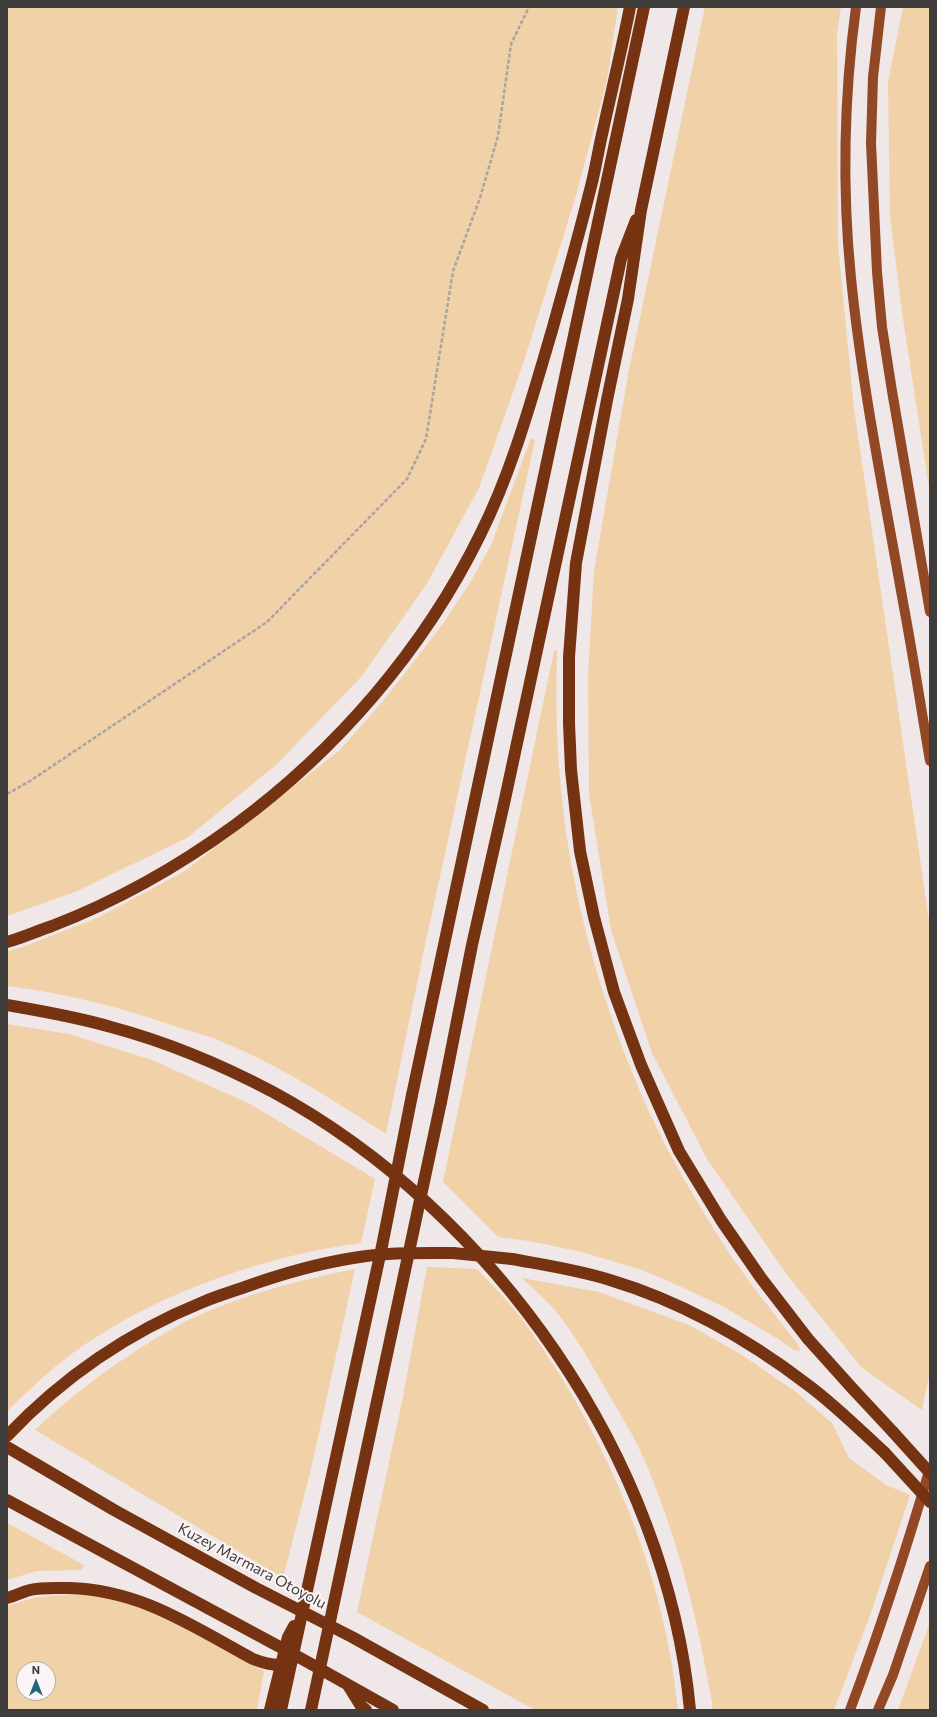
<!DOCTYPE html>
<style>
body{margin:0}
#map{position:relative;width:937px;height:1717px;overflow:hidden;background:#efe7e8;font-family:Commissioner,sans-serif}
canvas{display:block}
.frame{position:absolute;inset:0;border:8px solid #3f3c3c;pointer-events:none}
.north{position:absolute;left:16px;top:1661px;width:40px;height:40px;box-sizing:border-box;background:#fdf5f5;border:1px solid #b1abab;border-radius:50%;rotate:0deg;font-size:11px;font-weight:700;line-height:16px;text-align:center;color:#3f3c3c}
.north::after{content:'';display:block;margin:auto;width:14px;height:18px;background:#26667b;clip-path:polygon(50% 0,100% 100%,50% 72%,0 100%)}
</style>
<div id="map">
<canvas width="937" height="1717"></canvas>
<div class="frame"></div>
<div class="north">N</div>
</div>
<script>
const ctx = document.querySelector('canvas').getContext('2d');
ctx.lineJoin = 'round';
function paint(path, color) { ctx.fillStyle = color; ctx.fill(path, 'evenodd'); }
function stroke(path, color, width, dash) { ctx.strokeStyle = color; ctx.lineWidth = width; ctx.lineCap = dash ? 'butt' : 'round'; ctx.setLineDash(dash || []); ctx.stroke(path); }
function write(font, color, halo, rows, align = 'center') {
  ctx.font = font + ' Commissioner,sans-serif'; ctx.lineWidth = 4; ctx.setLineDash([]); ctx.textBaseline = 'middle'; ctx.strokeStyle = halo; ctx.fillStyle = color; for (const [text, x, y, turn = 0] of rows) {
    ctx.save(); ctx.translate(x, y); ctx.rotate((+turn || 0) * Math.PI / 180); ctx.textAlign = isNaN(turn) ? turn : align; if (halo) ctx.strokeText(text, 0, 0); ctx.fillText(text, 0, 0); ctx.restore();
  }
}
paint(new Path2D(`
 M7,7H618L607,80L575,199L523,364L479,488L426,585L361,677L277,764L187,838L75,892L7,916Z
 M705,7H841L837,33L838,245L854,408L930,927V1371L922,1410L862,1368L787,1275L707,1159L652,1053L611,930L589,794L588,676L594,571L628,375Z
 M903,7H930V494L903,319L890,217L888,82Z
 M531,438L535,440L422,959L386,1134C333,1100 279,1065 220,1041C206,1035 190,1031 174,1026C120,1007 64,993 7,986V951L20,948L97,918L185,871L340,750L383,701L412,664L442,625L468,586L491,545Z
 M556,650L557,651C556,694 556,736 560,779C570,896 603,1012 652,1118C672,1161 697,1202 722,1242C744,1277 771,1309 796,1342L799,1346L800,1351L794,1350L778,1339L724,1307L675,1284L642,1270L582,1252L529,1241L498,1237L443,1182L554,651Z
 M7,1024L69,1034L152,1060L250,1104L375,1179L361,1243C256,1257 139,1299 56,1366C39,1380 23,1396 7,1411Z
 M427,1267L477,1269C494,1287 512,1305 527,1326C607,1437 665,1574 678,1710H535L357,1612L403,1397Z
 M355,1269L311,1469L283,1578L35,1430C74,1393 112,1365 158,1337C170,1331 181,1323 193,1318C244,1294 300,1280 355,1269Z
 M522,1278L599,1292L689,1325L742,1355L796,1392L832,1423L849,1458L886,1485L910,1495L871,1613L834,1710H712V1702C697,1618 680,1545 647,1466C635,1437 618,1410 602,1383C589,1360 575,1335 558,1314C548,1301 534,1290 522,1278Z
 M7,1523L84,1565L82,1570L37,1571L7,1580Z
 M88,1593L130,1603L160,1615L264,1671L257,1710H7V1606L37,1597ZM24,1669H48V1693H24Z
 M930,1622V1710H898Z`), '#f1d1a8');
stroke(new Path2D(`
 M7,794L30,781L267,622L407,479L426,439L453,271L480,198L498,136L511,44L529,7`), '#a9a3a4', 2.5, [4, 2]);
stroke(new Path2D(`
 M856,7C844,96 842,188 851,278C862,387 884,494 903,602C913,655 921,708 930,761
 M881,7L873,77L871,143L877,272L882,327L892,391L930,612
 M850,1710C880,1630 906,1550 930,1468
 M878,1710L893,1675L930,1566`), '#924725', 10);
stroke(new Path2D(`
 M684,7L641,210L628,299L607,400L576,563L569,657V723L571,770L580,851L594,917L614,992L641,1065L679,1151L721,1220L761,1278L808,1339L852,1388L893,1432
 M7,942C22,938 37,931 52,926C117,901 179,866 235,825C337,750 424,649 480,535C513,469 532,398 553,327C565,283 578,239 589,194C595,173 598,151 603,130C612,89 622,48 630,7
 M7,1005C42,1011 77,1017 111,1027C167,1042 222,1065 273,1092C493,1211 667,1459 690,1710
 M412,1095L644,7
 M441,1102L472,945L505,799L621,259L636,220
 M512,1259C545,1265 579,1270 610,1280C683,1302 748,1339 808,1385C835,1405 860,1430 885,1453
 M7,1436C62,1378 129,1332 203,1302C217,1296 231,1292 245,1287C281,1274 316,1264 353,1258C386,1252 419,1253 453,1253
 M7,1447L114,1510L256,1588L352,1637L483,1710
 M7,1500L304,1660L393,1710
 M7,1598C15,1596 22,1592 30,1590C42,1587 57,1588 69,1588C141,1590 192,1626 253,1659C266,1664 278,1667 291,1663
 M348,1685L361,1706L366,1710`), '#763312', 12);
stroke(new Path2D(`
 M453,1253L512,1259
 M893,1432L930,1473
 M885,1453L930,1502
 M270,1710L288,1637L294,1626
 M281,1710L382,1246L412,1095
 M311,1710L441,1102`), '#763312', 12);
write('15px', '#3f3c3c', '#fdf5f5', [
 ["Kuzey Marmara Otoyolu",252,1566,28]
]);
</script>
